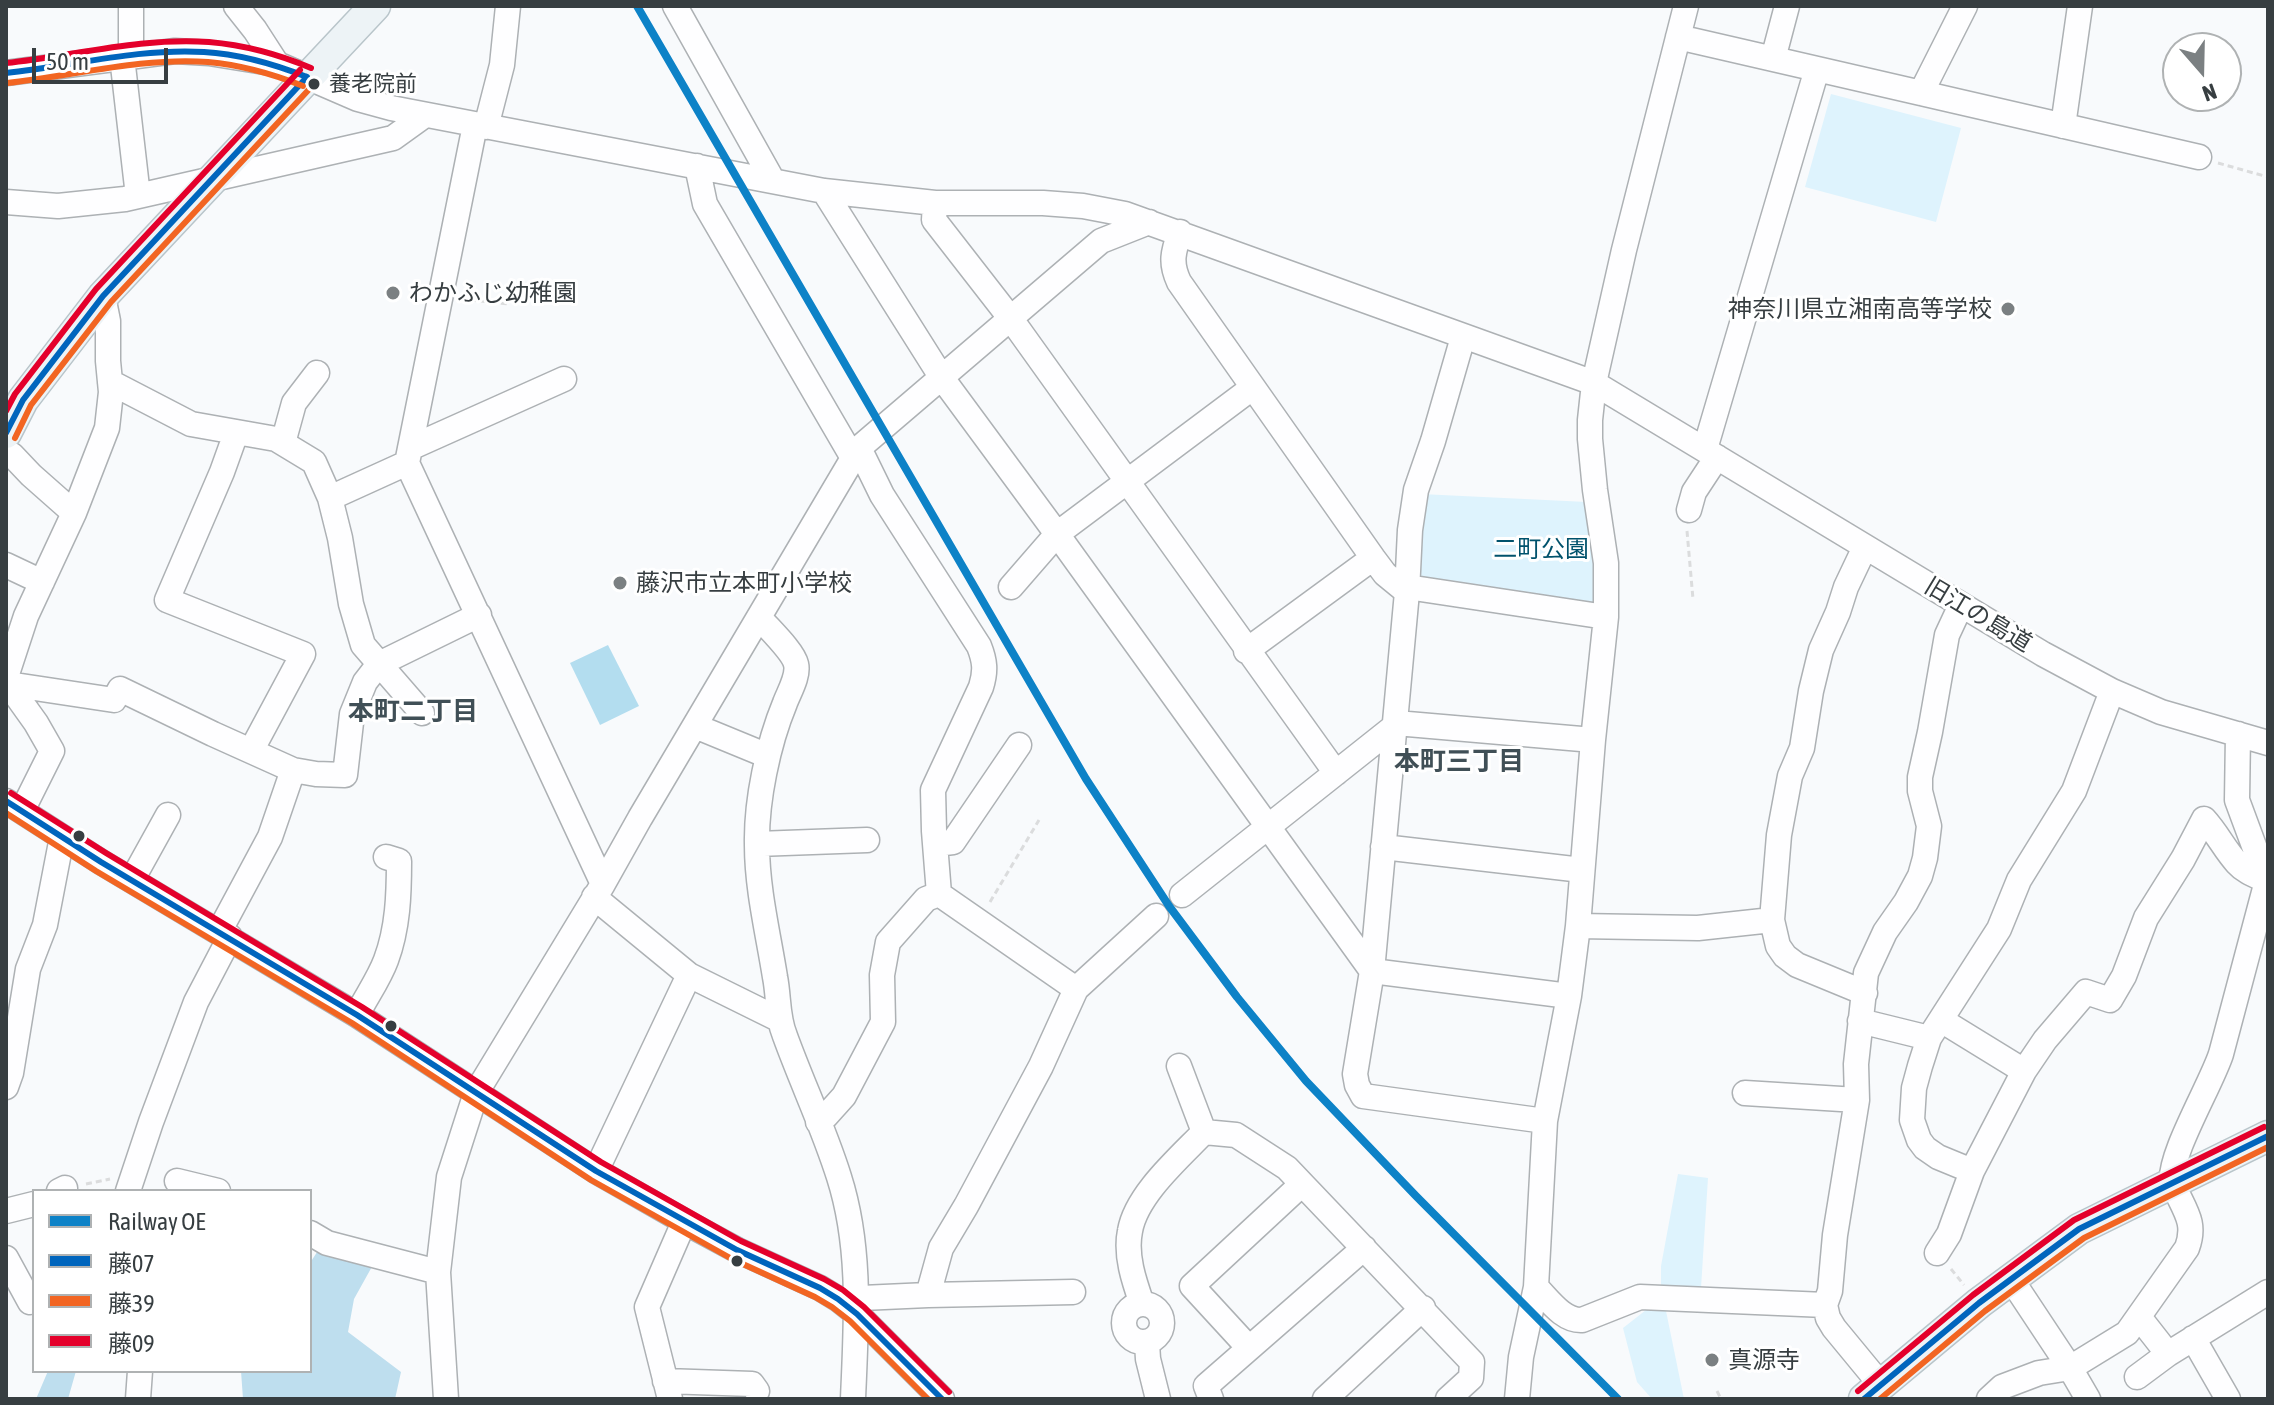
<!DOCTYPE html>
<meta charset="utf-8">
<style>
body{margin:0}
#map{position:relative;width:2274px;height:1405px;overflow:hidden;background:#f8fafc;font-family:"Asap Condensed","Noto Sans JP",sans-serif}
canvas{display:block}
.frame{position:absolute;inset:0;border:8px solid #373e41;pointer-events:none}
.legend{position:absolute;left:32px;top:1189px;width:280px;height:184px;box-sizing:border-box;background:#fff;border:2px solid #afb2b3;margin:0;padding:10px 14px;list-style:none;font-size:24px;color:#373e41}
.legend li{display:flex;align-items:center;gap:16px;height:40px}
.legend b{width:40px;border:2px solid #afb2b3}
.north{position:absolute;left:2162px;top:32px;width:80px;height:80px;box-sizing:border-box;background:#fff;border:2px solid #afb2b3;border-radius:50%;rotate:160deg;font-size:22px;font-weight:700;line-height:32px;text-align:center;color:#373e41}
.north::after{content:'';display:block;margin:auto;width:28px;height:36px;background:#7b8082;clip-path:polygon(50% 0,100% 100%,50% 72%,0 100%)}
.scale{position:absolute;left:32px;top:48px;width:136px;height:36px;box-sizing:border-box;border:4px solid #373e41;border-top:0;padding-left:10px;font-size:24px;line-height:28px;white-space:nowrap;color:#373e41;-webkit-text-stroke:6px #fff;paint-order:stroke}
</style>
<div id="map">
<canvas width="2274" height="1405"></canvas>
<div class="frame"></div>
<ul class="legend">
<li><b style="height:10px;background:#0d82c7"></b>Railway OE</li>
<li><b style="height:10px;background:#0065bd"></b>藤07</li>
<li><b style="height:10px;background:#f26522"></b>藤39</li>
<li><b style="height:10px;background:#e4002b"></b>藤09</li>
</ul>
<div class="north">N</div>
<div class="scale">50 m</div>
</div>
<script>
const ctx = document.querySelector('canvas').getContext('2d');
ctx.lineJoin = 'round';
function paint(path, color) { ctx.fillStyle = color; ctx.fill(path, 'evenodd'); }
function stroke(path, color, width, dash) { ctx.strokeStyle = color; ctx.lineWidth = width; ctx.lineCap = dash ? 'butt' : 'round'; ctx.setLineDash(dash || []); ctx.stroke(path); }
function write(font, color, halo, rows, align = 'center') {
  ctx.font = font + ' "Asap Condensed","Noto Sans JP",sans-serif'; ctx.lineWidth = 6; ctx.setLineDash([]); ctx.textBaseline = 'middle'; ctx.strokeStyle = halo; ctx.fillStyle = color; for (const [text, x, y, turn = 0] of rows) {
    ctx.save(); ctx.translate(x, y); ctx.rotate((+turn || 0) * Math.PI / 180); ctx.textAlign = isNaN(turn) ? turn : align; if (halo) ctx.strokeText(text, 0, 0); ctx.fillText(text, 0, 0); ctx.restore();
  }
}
paint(new Path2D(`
 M1831,94L1961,128L1936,222L1805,187Z
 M1421,494L1587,502L1597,565L1596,608L1414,581Z
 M1678,1174L1708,1178L1701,1288L1661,1289V1266Z
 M1646,1310L1666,1311L1684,1399H1652L1637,1382L1623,1328Z`), '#def3fd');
paint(new Path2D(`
 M319,1249L374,1263L354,1299L348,1332L401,1372L395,1399H243L241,1371H310V1263Z
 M48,1371H76L68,1399H36Z`), '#bedeee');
paint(new Path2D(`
 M608,645L639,706L600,725L570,663Z`), '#b3ddef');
const minor = new Path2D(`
 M236,6L255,30L277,64
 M675,6L773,181
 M1678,37L2199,157
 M131,56V6
 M122,57L138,196
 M1773,59L1787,6
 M6,73L175,51L209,53L277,64L358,99L391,108L824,191L935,203H1043L1083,206L1125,214L1594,383L2043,654L2112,691L2161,712L2268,743
 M1921,93L1965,6
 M475,125L407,463L603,884
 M2063,126L2080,6
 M486,127L502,65L508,6
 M697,166L705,204L853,458
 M824,191L942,378L1057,534L1372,971L1569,996
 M6,202L58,206L125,199L393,138L425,115
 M935,203L934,220L1011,319L1336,773
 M1180,232C1173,252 1170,263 1179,282L1373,558L1385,574L1407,592
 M1463,337L1433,441L1416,490L1410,530L1407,592L1372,971L1355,1074L1357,1085L1363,1096L1545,1121
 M110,382L191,424L276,439L314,462L330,498L340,538L351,604L363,645L422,713
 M236,433L222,472L167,600L303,654L251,751
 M283,443L294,403L317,373
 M410,448L564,379
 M859,448L882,495L979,646C985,661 986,671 981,687L933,790L934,831L939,894
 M1705,449L1817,69
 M12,455L31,475L74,513
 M330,498L407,463
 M1689,510L1694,492L1717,457
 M1865,547L1846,587L1838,612L1821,650L1811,691L1802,748L1790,776L1779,835L1772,920L1778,946L1785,956L1797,965L1865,993
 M6,565L42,582
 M1011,587L1057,534L1252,388
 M1407,587L1606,617
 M759,617C768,628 793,651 796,664C799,676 789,692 785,703C768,744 756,801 757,845C757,889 768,933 775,977C779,997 777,1017 785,1036C802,1083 824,1129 839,1177C862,1249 856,1325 853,1399
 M1246,651L1373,558
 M6,677L26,616L74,513L107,428L111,392L108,361V321L103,296
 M6,681L36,723L52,751L22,811
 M8,684L114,700L120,689L213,734L293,770L316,774L345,775L352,714L365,682L379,664L479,615
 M1396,723L1593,740
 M695,726L768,756
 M2238,734L2237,800L2267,881
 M6,801L101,862L357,1015L596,1171L696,1228L737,1250L820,1288L838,1299L857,1314L942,1399
 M757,844L867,840
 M936,844L953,842L1019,745
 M1383,847L1582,870
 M132,880L168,815
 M1182,895L1395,726
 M594,897L689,975L780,1020
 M1578,926L1698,928L1772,920
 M219,932L270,837L293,770
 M357,1015C366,997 379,979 386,960C398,928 399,894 399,861L386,857
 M1941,1020L2024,1071
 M1860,1021L1929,1038
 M1179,1066L1204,1132
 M6,1087L11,1073L28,969L45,925L62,837
 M1745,1093L1857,1100
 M818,1122L826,1116L844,1096L883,1022L882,975L888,942L926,899L939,894L1076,989
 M1204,1132L1236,1135L1287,1168L1472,1362L1471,1378L1448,1399
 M596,1171L689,975
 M1972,1171L1938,1157L1925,1148L1919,1140L1912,1120L1914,1088L1920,1066L1929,1038L1999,929L2019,880L2074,791L2112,691
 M177,1181L218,1191
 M59,1191L65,1188
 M128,1191L151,1122L196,1002L230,937
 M6,1211L34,1204
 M310,1233L327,1243L438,1272
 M1937,1253L1949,1234L1972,1171L2024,1071L2045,1040L2086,992L2110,1000L2124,976L2146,918L2183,859L2204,819C2217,833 2225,850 2237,863C2245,872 2257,876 2267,881
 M6,1258L30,1302
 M2011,1279L2070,1368L2088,1399
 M1536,1287C1549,1300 1563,1321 1582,1320L1640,1297L1825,1305
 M928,1295L1073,1292
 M840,1299L928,1295L941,1248L966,1206L1041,1066L1076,989L1156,916
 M1124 1323a19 19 0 1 1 38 0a19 19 0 1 1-38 0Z
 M1142,1304C1134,1281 1125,1255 1130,1231C1136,1195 1179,1158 1204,1132
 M2139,1317L2168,1354
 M2193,1338L2228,1399
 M1147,1343L1148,1359L1158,1399
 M1249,1348L1192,1286L1302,1184
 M2137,1377L2168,1354L2268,1292
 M665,1381L752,1384L757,1391
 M1881,1385L1834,1328L1828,1318L1825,1305L1830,1291L1835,1235L1857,1100L1856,1064L1866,973L1885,932L1906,902L1920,876L1925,858L1929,826L1920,791V777L1930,732L1947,635L1961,605
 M138,1399L140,1371
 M446,1399L438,1272L449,1177L476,1093L603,884L640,818L859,448L1101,241L1149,222
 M670,1399L647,1307L684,1222
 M1211,1399L1206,1386L1364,1248
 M1325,1399L1423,1308
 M1517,1399L1521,1357L1536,1287L1545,1121L1569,996L1578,926L1593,740L1606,617V563L1595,490L1590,439V420L1594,383L1624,250L1686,6
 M1989,1399L2002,1387L2039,1373L2070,1368L2127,1333L2187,1248C2195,1226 2188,1215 2178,1195C2176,1191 2173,1188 2172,1183C2168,1156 2211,1085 2221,1054L2268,877`);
const major = new Path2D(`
 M6,433L23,400L103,296L375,6
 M1864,1399L1979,1303L2079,1229L2268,1136`);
stroke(minor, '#adb1b4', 27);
stroke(major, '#b9c5ca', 33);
stroke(new Path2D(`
 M2218,163L2268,177
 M461,299L509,304
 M1687,531L1693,599
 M990,902L1039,820
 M86,1184L110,1179
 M1951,1269L1964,1285
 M1717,1391L1721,1399`), '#dbdcdd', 3, [6, 4]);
stroke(minor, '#fefeff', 24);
stroke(major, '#edf3f6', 30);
stroke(new Path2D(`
 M6,73C72,66 138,48 204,52C240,54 274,64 307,77
 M6,433L23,400L103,296L307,77
 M6,801L101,862L357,1015L596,1171L737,1250L820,1288L838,1299L857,1314L942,1399
 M1864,1399L1979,1303L2079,1229L2268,1136`), '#0065bd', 6);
stroke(new Path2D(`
 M7,83C73,76 141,57 208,62C241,65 273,74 303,86
 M15,438L31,405L111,302L314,84
 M6,813L96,871L352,1023L591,1180L732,1259L815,1297L832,1307L850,1321L928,1399
 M1880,1399L1985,1311L2084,1238L2268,1147`), '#f26522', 6);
stroke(new Path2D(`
 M6,63C73,56 141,37 209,42C244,45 278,54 311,68
 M6,411L15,394L96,289L300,70
 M11,793L106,853L362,1007L601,1162L741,1241L824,1279L843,1290L864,1307L949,1392
 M1858,1391L1973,1295L2074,1220L2264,1127`), '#e4002b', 6);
stroke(new Path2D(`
 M637,6L1086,779L1169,906L1237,997L1306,1081L1416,1196L1618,1399`), '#0d82c7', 8);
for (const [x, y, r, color] of [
 [314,84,7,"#373e41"],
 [393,293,8,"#7b8082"],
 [2008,309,8,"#7b8082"],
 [620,583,8,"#7b8082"],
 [79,836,7,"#373e41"],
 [391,1026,7,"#373e41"],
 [737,1261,7,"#373e41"],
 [1712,1360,8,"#7b8082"]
]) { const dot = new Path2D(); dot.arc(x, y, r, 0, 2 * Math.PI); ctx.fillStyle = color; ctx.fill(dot); stroke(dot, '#fff', 3); }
write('22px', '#373e41', '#fff', [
 ["養老院前",329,84]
], 'left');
write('24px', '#373e41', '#fff', [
 ["わかふじ幼稚園",409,293],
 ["神奈川県立湘南高等学校",1992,309,"right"],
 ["藤沢市立本町小学校",636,583],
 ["真源寺",1728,1360]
], 'left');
write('24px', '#00526c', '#fff', [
 ["二町公園",1541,549]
]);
write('24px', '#373e41', '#fff', [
 ["旧江の島道",1978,615,31]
]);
write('bold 26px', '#404f56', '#fff', [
 ["本町二丁目",413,712],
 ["本町三丁目",1459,762]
]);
</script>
